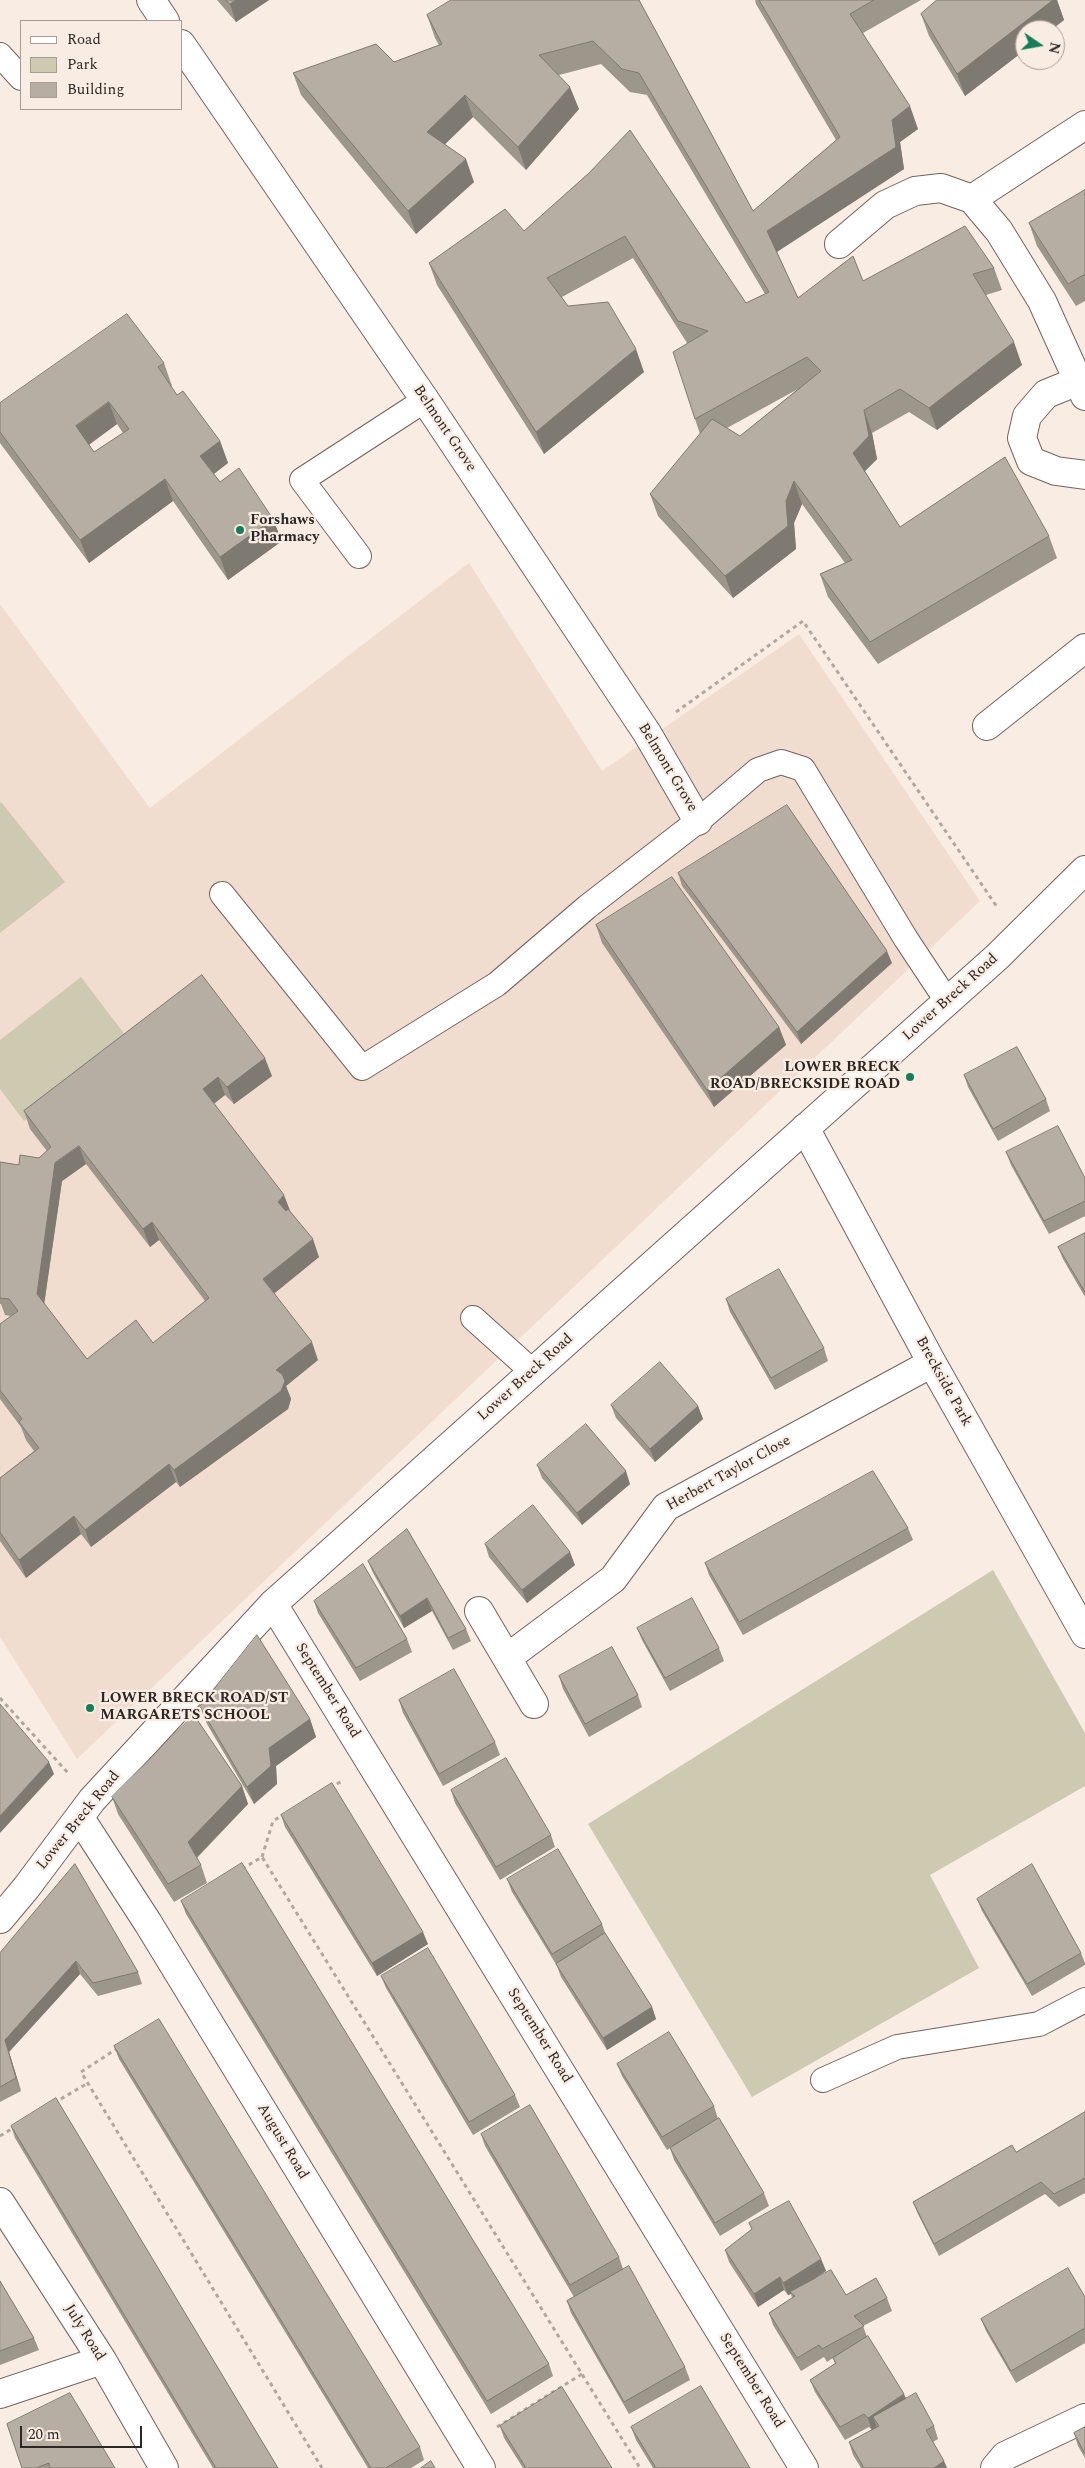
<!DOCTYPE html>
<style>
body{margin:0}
#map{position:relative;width:1085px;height:2468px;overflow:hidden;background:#f9ece3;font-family:Spectral,serif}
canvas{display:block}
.legend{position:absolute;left:20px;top:20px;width:162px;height:90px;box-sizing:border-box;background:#f9ece3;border:1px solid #a79d96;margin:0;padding:6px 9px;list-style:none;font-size:15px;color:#2c2723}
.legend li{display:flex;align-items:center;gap:10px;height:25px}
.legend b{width:25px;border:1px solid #a79d96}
.north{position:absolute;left:1015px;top:20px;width:50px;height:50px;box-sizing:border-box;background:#f9ece3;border:1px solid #a79d96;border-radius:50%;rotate:102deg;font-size:14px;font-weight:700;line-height:20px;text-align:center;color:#2c2723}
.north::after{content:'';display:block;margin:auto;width:18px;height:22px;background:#147e58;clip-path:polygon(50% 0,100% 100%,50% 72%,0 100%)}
.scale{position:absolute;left:20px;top:2426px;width:122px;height:22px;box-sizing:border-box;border:2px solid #2c2723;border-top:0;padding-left:6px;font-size:15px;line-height:18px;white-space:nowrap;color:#2c2723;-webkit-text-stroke:4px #f9ece3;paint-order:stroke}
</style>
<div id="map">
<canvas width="1085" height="2468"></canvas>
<ul class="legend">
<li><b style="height:6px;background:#fff"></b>Road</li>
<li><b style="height:14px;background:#cec9b1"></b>Park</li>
<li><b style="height:14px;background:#b6aea2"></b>Building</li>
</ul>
<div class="north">N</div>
<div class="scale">20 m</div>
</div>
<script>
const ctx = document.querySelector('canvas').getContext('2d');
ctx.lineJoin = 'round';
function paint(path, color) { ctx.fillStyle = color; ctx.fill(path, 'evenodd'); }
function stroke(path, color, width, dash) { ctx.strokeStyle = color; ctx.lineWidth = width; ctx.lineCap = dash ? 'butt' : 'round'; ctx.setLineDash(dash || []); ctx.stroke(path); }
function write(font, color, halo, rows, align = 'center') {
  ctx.font = font + ' Spectral,serif'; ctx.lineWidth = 4.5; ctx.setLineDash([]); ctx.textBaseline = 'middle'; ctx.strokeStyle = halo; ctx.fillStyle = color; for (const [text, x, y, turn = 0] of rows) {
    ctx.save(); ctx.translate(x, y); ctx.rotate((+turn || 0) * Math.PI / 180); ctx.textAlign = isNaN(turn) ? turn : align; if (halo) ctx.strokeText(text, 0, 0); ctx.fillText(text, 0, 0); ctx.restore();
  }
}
paint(new Path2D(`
 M469,563L602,771L799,634L980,901L77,1759L0,1637V604L150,808Z`), '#f1ddd0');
paint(new Path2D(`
 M1,802L65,882L0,933V803Z
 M81,977L129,1040L24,1121L0,1089V1040Z
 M993,1570L1085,1733V1786L930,1875L979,1968L752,2097L588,1824Z`), '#cec9b1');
const service = new Path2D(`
 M0,55L21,78
 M359,556L302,480L425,400
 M222,894L362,1068L497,984L587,907L698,821L758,770L781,762L803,769L906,939L947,1001
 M473,1318L533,1372
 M823,2080L897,2047L1039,2024L1085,2000`);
const minor = new Path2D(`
 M151,0L165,21
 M181,44L425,400L647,733L698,821
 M972,199L1085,125
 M839,244L885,205L915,191L941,188L972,199L999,231L1042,301L1085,396
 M1078,381L1046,394L1027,416L1022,438L1031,461L1056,471L1085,475
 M987,726L1085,648
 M805,1128L932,1363L1085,1634
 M273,1604L804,2468
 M479,1611L534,1704
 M507,1658L613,1579L666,1507L932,1363
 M80,1818L148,1923L481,2468
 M0,2202L102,2360L164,2468
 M0,2394L102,2360
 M995,2468L1005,2456L1085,2418`);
const tertiary = new Path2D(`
 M0,1919L26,1888L92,1800L273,1604L997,957L1085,870`);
stroke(service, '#71655e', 26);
stroke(minor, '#71655e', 30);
stroke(tertiary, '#71655e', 30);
stroke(new Path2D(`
 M676,712L803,621L997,907
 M0,1698L68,1773
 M330,1788L342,1781
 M262,1857L273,1821L283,1815
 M242,1869L262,1857L640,2468
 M118,2048L81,2072L322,2468
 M54,2103L88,2083
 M0,2136L15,2127
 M497,2427L582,2374`), '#b2a7a0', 3, [4, 4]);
stroke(service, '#fff', 24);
stroke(minor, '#fff', 28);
stroke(tertiary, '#fff', 28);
paint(new Path2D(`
 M217,0H269L236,22Z
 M639,0L753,211L836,140L756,4L755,0H921L863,33L918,129L900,142L904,169L777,252L798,298L863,281L994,268L1002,290L986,295L1022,365L937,430L909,412L872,433L877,459L865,471L900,527L1049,536L1057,558L878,664L828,597L820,574L845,563L802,504L794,523L796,549L733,598L658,516L650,494L700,434L695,419L687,343L633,258L562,297L568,306L644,372L544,454L437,285L429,263L524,231L589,173L746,303L765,294L647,95L630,92L601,64L559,75L579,109L526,170L473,117L445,144L474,182L416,234L301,95L293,73L394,62L439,45L435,38L427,15ZM798,389L740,436L727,428Z
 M936,0H1057L1064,20L1051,30H1025V50L965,96L929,36L921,14L936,1Z
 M1085,190V301L1076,306L1037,246L1029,223Z
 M164,363L172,386H171L177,395L220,441L228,463L214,474L220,482L282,541L228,580L173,501L89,563L0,443V403ZM117,424L123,433L94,452L89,445Z
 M678,873L892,963L801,1044L682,886Z
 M596,925L779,1027L786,1045L714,1107L602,943Z
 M202,975L272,1076L234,1104L225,1095L214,1104L290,1212L319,1257L274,1293L318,1360L286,1386L291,1399L288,1409L180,1487L176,1482L91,1547L81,1534L26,1578L0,1541V1478L34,1451L26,1440L21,1427L0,1399V1324L11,1316L5,1315L1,1304H0V1162L19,1165L39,1158L47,1151L30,1129L24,1111ZM86,1164L150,1247L159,1240L205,1301L153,1343L87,1359L44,1304L62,1181Z
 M964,1075L1046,1099L1050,1111L998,1141L968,1087Z
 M1006,1152L1085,1178V1216L1049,1234L1011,1165Z
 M1085,1233V1297L1063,1259L1058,1247Z
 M726,1299L824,1348L828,1361L775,1390L730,1312Z
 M611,1405L698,1406L703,1419L655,1462L616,1418Z
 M537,1465L630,1484L582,1525L542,1478Z
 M908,1528L913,1540L743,1635L709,1575L705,1563Z
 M407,1529L466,1629L471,1641L453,1650L432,1611L404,1628L373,1573L368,1561Z
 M485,1544L575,1565L527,1603L489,1557Z
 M314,1601L407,1639L412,1652L360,1681L318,1613Z
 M637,1628L719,1648L724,1661L670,1691L642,1640Z
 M559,1676L638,1695L642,1707L589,1737L563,1689Z
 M399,1700L495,1742L500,1755L443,1786L403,1713Z
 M200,1707L310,1719L316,1737L276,1766L277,1784L254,1804L207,1724Z
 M242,1786L248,1804L197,1858L201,1865L207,1883L174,1902L118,1814L112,1797Z
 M451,1790L551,1835L555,1847L500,1880L455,1803Z
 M281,1815L428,1944L377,1976L285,1827Z
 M75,1864L138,1972L142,1984L98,1996L80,1974L9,2052L21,2091L0,2102V1953Z
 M507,1879L602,1924L606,1935L652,2007L656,2019L607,2050L561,1977L557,1966L512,1892Z
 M977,1899L1081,1953L1085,1963V1965L1032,1996L982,1911Z
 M181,1901L549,2364L553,2376L491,2414L186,1914Z
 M381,1976L515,2095L520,2107L473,2135L386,1988Z
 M114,2046L420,2447L424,2460L411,2468H368L119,2059Z
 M617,2064L714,2106L718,2119L764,2193L769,2206L720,2236L674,2160L670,2148L667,2150L622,2076Z
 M1085,2112V2193L1059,2207L1045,2194L939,2256L918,2214L913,2202L1016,2152Z
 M11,2126L278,2468H213L15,2138Z
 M481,2134L619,2257L623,2269L685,2367L690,2380L629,2414L571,2313L567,2301L574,2297L485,2146Z
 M749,2223L821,2259L826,2271L815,2278L846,2295L887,2298L892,2311L863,2326L867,2337L906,2398L934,2426L938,2439L933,2442L947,2468H861L853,2455L849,2442L872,2430L869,2427L845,2440L815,2392L810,2380L835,2364L833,2358L827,2362L824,2357L801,2371L773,2325L769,2313L792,2298L791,2294L788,2295L784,2290L758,2307L729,2262L725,2250L752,2230Z
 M0,2281L34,2338L39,2350L0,2365Z
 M1085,2297V2343L1016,2383L986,2331L981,2319Z
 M7,2424L115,2468H22Z
 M500,2426L612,2468H523L504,2438Z
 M631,2427L750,2468H653L636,2440Z
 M1085,2427V2458L1078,2446L1074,2433Z`), '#9d968b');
paint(new Path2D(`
 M236,0H269L236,22L230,4Z
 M1053,0H1057L1064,20L1051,30H1025V50L965,96L957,74Z
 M570,87L579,109L526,170L518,147Z
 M465,95L473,117L435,154L427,132Z
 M910,106L918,129L900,142L904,169L775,253L767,231L892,120Z
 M466,159L474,182L416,234L408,211Z
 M1014,342L1022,365L937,430L929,408Z
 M636,349L644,372L544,454L536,432Z
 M109,402L117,424L84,448L76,426Z
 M864,410L872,433L877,459L861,475L853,453Z
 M220,441L228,463L208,478L200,456Z
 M165,479L173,501L89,563L80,540Z
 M794,481L802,504L794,523L796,549L733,598L725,576L786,501Z
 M273,519L282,541L228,580L220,557Z
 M887,951L892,963L801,1044L797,1032Z
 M779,1027L786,1045L714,1107L707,1090Z
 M265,1058L272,1076L234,1104L227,1087Z
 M218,1077L225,1095L209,1107L203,1089Z
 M79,1146L86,1164L62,1181L43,1312L37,1294L55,1163Z
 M284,1195L291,1213L285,1220L278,1202Z
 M152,1222L159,1240L150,1247L143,1229Z
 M313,1239L319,1257L270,1297L263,1279Z
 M312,1342L318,1360L286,1386L291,1399L288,1409L180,1487L174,1470L276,1370Z
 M698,1406L703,1419L655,1462L650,1449Z
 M169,1464L176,1482L91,1547L85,1530Z
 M626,1471L630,1484L582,1525L577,1513Z
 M74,1516L81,1534L26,1578L19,1560Z
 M570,1552L575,1565L527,1603L522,1590Z
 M427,1598L432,1611L404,1628L400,1616Z
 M310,1719L316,1737L276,1766L277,1784L254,1804L247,1787L269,1748Z
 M49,1762L54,1774L0,1833V1816Z
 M242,1786L248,1804L194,1860L188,1842Z
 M423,1932L428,1944L377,1976L372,1963Z
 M76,1961L80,1974L9,2052L21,2091L16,2078L5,2040Z
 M652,2007L656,2019L607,2050L603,2038Z
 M821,2259L826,2271L792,2293L790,2292L791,2294L788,2295L783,2283Z
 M780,2277L784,2290L758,2307L754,2294Z
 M904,2394L909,2406L873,2417L877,2428L872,2431L868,2418Z
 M944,2461L947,2468H934Z`), '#7f7a71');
const building = new Path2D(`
 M226,0H236L230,4Z
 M451,0H639L753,211L840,137L759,0H874L850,14L910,106L892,120L896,147L767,231L798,298L853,256L863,281L965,226L994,268L973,274L1014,342L929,408L900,389L864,410L869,436L853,453L900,527L1005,457L1049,536L870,642L820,574L852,560L794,481L786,501L788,526L725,576L650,494L712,419L740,436L821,371L807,357L695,419L673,352L708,331L678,321L625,236L547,278L568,306L608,302L636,349L536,432L429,263L505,209L524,231L589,173L630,130L746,303L769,292L639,73L622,69L593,41L539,55L570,87L518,147L465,95L427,132L466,159L408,211L293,73L376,44L394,62L442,44L427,15Z
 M937,0H1053L957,74L921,14Z
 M1085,190V274L1068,284L1029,223Z
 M127,314L164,363L158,367L177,395L183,391L220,441L200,456L220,482L239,468L273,519L220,557L165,479L80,540L0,432V403ZM109,402L129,429L94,452L76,426Z
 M787,805L887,951L797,1032L678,873Z
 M672,877L779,1027L707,1090L596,925Z
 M202,975L265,1058L227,1087L218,1077L203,1089L284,1195L278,1202L286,1211L288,1209L313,1239L263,1279L312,1342L276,1370L282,1374L285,1381L281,1391L174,1470L169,1464L85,1530L74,1516L19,1560L0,1532V1478L39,1448L19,1422L22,1419L0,1390V1324L18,1311L9,1299L0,1298V1162L19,1165L20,1155L39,1158L51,1147L24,1111ZM79,1146L143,1229L152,1222L209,1298L153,1343L136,1320L87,1359L37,1294L55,1163Z
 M1017,1047L1046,1099L993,1129L964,1075Z
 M1058,1126L1085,1178V1201L1044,1221L1006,1152Z
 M1085,1233V1292L1058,1247Z
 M779,1269L824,1348L771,1378L726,1299Z
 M660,1362L698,1406L650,1449L611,1405Z
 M586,1424L626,1471L577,1513L537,1465Z
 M873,1471L908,1528L739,1622L705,1563Z
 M533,1505L570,1552L522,1590L485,1544Z
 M407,1529L466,1629L448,1638L427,1598L400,1616L368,1561Z
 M363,1564L407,1639L356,1668L314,1601Z
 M692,1598L719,1648L665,1678L637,1628Z
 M257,1635L310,1719L269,1748L271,1766L247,1787L200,1707Z
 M612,1647L638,1695L585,1724L559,1676Z
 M454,1669L495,1742L439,1774L399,1700Z
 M0,1704L49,1762L0,1816Z
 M194,1715L242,1786L188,1842L201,1865L168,1884L112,1797Z
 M506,1758L551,1835L496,1867L451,1790Z
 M332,1783L423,1932L372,1963L281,1815Z
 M558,1849L602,1924L552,1954L507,1879Z
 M242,1863L549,2364L487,2401L181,1901Z
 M75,1864L138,1972L93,1983L76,1961L5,2040L16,2078L0,2087V1953Z
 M1032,1864L1081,1953L1027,1984L977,1899Z
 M605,1933L652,2007L603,2038L556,1964Z
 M428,1948L515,2095L469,2122L381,1976Z
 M159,2019L420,2447L386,2468H371L114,2046Z
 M669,2032L714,2106L662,2137L617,2064Z
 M56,2098L278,2468H216L11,2126Z
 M530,2105L619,2257L570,2285L481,2134Z
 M1085,2112V2178L1054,2194L1041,2182L934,2244L913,2202L1012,2145L1016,2152Z
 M719,2118L764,2193L715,2223L670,2148Z
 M789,2201L821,2259L783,2283L780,2277L754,2294L725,2250L752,2229L749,2223Z
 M629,2266L685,2367L624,2402L567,2301Z
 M1068,2268L1085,2297V2328L1011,2371L981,2319Z
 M831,2270L846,2295L876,2278L887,2298L854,2316L864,2326L822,2349L819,2345L797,2358L769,2313L795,2296L790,2292Z
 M0,2281L34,2338L0,2351Z
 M868,2336L904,2394L868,2418L864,2414L840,2427L810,2380L836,2363L833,2358Z
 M701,2386L750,2468H656L631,2427Z
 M562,2387L612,2468H526L500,2426Z
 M70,2393L115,2468H50L49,2463L36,2468H22L7,2424Z
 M916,2393L934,2426L926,2430L944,2461L934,2468H864L849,2442L879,2426L873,2417Z
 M1085,2427V2454L1074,2433Z
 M431,2461L435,2468H421Z`);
paint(building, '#b6aea2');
stroke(building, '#7f7a71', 1);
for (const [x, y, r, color] of [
 [240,530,5,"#147e58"],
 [910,1077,5,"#147e58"],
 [90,1708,5,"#147e58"]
]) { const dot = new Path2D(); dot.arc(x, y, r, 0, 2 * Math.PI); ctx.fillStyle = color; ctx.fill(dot); stroke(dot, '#f9ece3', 2); }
write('15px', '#2c2723', '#f9ece3', [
 ["Belmont Grove",444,429,56],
 ["Belmont Grove",667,768,59],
 ["Lower Breck Road",951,998,-42],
 ["Lower Breck Road",526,1378,-42],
 ["Breckside Park",943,1382,61],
 ["Herbert Taylor Close",729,1474,-29],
 ["September Road",327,1691,58],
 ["Lower Breck Road",79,1821,-51],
 ["September Road",539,2036,58],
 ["August Road",282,2142,59],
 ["July Road",84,2333,58],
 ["September Road",751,2381,58]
]);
write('bold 15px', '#2c2723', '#f9ece3', [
 ["Forshaws",250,521],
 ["Pharmacy",250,538],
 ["LOWER BRECK",900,1068,"right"],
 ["ROAD/BRECKSIDE ROAD",900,1085,"right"],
 ["LOWER BRECK ROAD/ST",100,1699],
 ["MARGARETS SCHOOL",100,1716]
], 'left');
</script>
